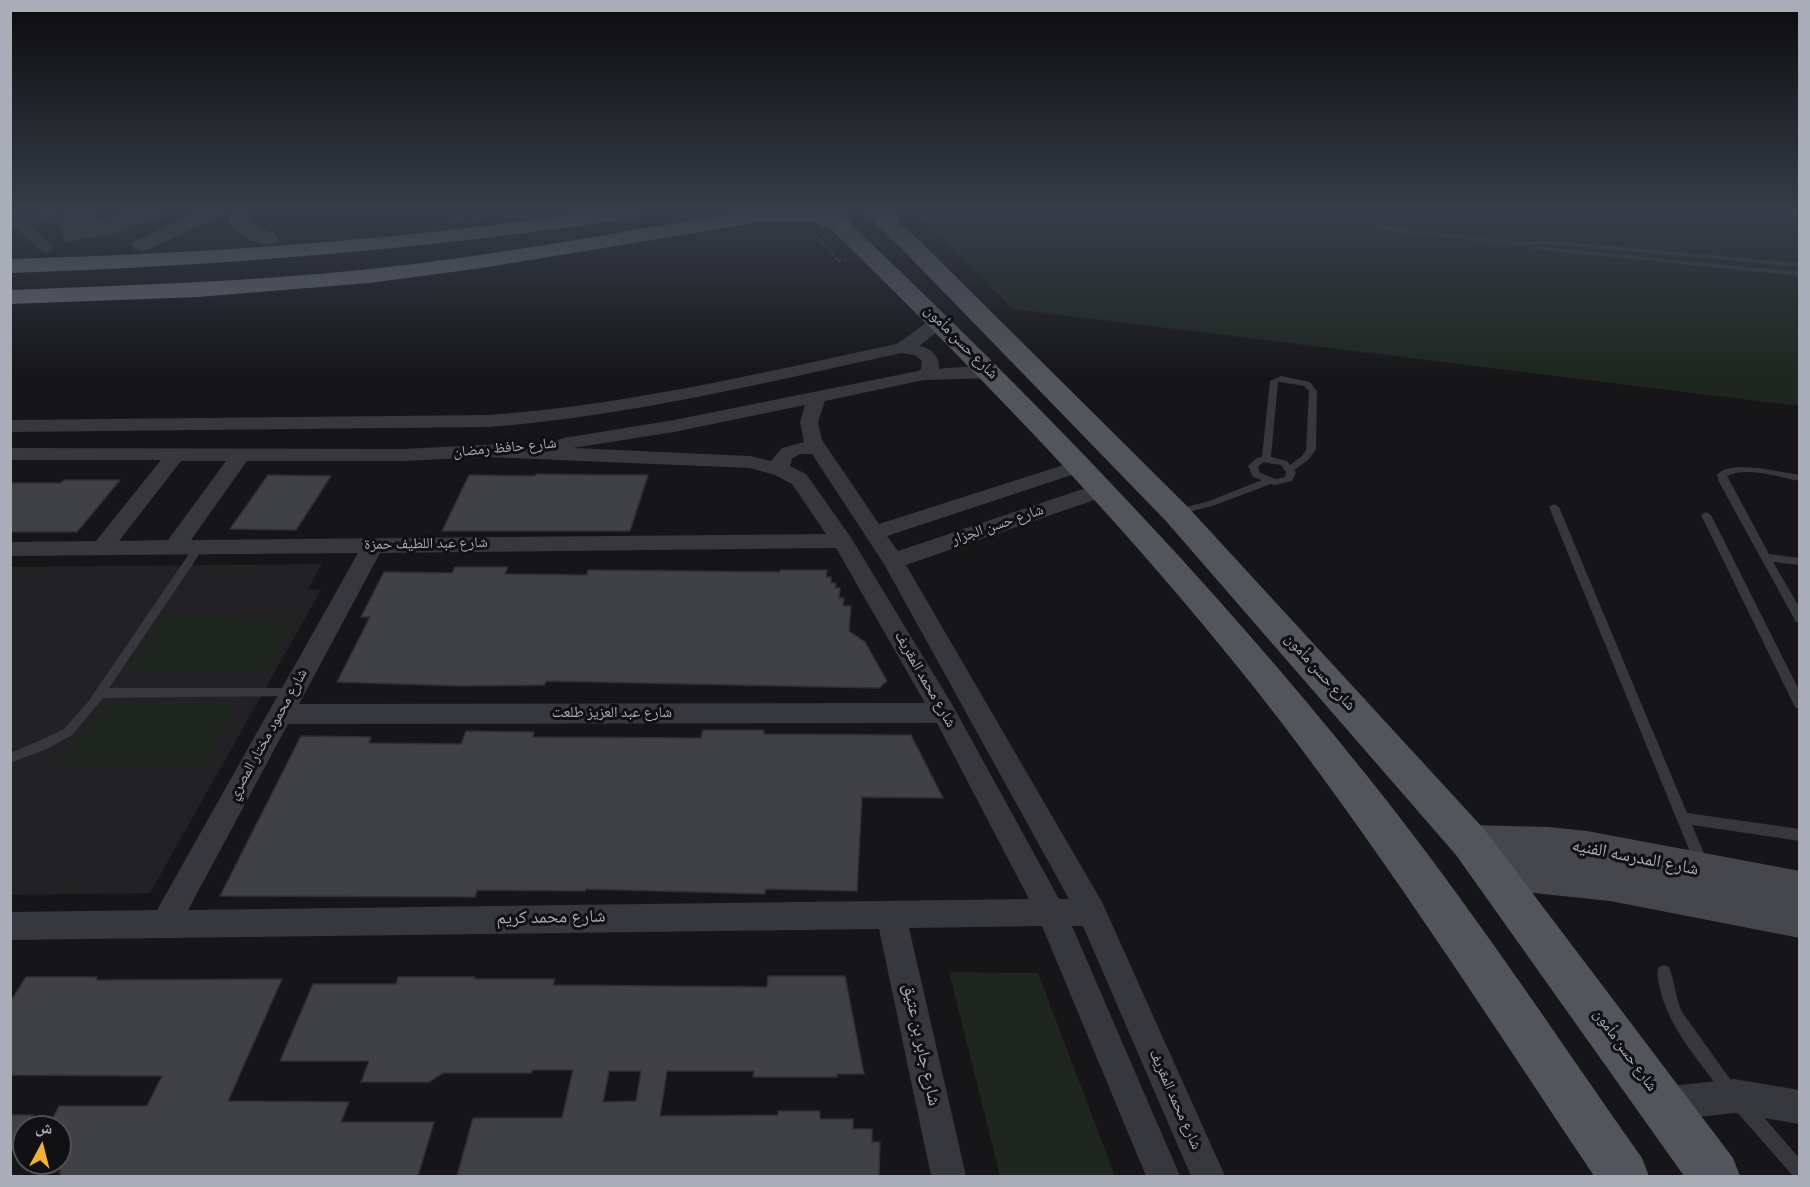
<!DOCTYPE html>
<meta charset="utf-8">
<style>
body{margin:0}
#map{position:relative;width:1810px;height:1187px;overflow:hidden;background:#161618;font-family:Overpass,"Noto Naskh Arabic",sans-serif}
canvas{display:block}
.frame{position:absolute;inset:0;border:12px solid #a8adb8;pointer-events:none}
.north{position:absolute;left:12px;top:1115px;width:60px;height:60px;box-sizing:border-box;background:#111113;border:2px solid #4d4f55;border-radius:50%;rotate:7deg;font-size:16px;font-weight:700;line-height:24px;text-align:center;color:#a8adb8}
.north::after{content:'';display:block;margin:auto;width:21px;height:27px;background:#f2b134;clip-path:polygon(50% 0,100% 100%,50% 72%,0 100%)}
</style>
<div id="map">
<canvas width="1810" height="1187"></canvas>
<div class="frame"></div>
<div class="north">ش</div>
</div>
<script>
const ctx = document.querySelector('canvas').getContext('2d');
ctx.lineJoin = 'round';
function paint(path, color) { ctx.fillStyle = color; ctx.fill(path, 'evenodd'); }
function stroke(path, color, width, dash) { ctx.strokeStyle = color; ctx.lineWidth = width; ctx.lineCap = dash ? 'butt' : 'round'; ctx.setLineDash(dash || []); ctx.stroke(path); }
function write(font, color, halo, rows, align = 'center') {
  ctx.font = font + ' Overpass,"Noto Naskh Arabic",sans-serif'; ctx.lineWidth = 6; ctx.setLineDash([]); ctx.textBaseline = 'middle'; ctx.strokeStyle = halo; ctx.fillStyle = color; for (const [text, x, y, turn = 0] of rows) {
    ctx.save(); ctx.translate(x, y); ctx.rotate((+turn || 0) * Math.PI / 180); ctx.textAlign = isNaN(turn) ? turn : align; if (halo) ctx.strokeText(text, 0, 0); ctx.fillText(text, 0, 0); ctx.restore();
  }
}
paint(new Path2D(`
 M322,564L308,589L321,590L150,893L11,895L10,567Z`), '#222225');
paint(new Path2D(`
 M913,212H1799V406L1013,309Z
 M162,618L296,619L265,672L124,671Z
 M101,703H237L202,765H58Z
 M949,972L1038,973L1115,1176H1000Z`), '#1e261f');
const building = new Path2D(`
 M66,212H94L95,222L125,212H163L164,216L106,235L65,242L62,232L65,231L50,221L63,217Z
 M536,474L600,475H648L630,531H442L469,475L535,476Z
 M268,475L331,476L296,530L230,529Z
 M64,480H120L77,532H10V483H61Z
 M455,567H508L505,574L587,575L588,570L780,572V570H827L826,577H831V583H836L835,588H840L839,598H844L843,606H851L849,631L865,642L887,681L879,688L546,681L544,685L462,686L337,682L370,617H361L384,572L452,573Z
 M703,730H764V734L911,735L943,798L862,797L857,891L765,889V894L586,889L585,891L477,890L475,897L220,896L301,736L371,737L369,743L461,744L466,731L534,732L533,737L701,738Z
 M768,976H845L864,1074H837V1077H753L754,1071H667L660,1116L778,1115V1111H820V1119H853V1129H872V1142H880L879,1176H457L473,1118H562L573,1070H532V1073H443L429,1082H361L369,1061H280L313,984H396L398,977H475L474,979H555L553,985L767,987ZM609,1071H641L636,1101L603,1102Z
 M26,977H97L96,980L282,979L228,1101L349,1102L341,1122H434L418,1176H60V1127H48L59,1106H147L162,1076L10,1075V1002Z
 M10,1115H33L26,1127H24L10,1155Z`);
paint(building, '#404145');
stroke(building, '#303034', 1.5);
stroke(new Path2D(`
 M816,235L838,261L849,258`), '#3d3f44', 3, [2, 3]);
paint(new Path2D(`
 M459,212H467L452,225H448V223Z
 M480,212H487L477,222H473V220Z
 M1375,212L1381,213L1376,221L1380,224L1396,228L1516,241H1559L1800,263V267L1559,245H1516L1396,232L1376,227L1369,221Z
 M1533,246L1800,272V276L1531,249V247Z
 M1281,376L1310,382L1317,391L1316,450L1308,460L1294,470L1296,472L1292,481L1275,485L1271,484L1215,505L1178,515L1175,514L1173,512L1175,510L1209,501L1262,480L1253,477L1248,466L1257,458L1262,457L1270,381ZM1278,382H1281L1304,386L1309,391L1306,450L1302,456L1290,465L1287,461L1271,457ZM1263,462L1281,465L1286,472L1285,477L1276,479L1260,473L1258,467Z
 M1737,467L1759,468L1800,475V481C1780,477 1745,466 1727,476L1769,554L1800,558V565L1773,562L1800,608V623L1796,622L1719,482L1717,475C1722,469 1730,468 1737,467Z
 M1554,504L1559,507L1687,813L1800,829V841L1692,825L1709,865L1707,869L1702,871L1697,869L1549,507Z
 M1706,512L1711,515L1800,692V709L1796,708L1794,705L1701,515Z
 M199,544L204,547L203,549L109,688H292L296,690L298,693L296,696L103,698L72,735L47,749L10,763V753L39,741L64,729L88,702L195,545Z
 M1664,965L1669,967C1675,982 1675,997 1682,1012L1735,1086L1738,1091L1735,1096L1730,1099L1725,1096C1700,1062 1668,1028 1659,985C1658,978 1656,973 1659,967Z
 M1742,1097L1748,1099L1800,1159V1176H1793L1736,1111L1734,1105L1736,1099Z`), '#37383d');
paint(new Path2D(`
 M40,212H64L62,215L30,225L54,248L46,253L41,251L17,228L10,230V221Z
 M939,317L945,318L947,322L945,326L919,346C931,348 940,356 939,369C959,367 979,365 998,370L1001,374L998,378L924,380L825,401L818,422L822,440L879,524L1073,462L1080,460L1087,462L1090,466L1087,470L887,536L898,551L1095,485L1102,483L1109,485L1112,490L1109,495L906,565L1102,902L1225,1176H1191L1083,926H1072L1180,1176H1146L1042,926L909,928L966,1176H931L879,929L10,940V912L157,910L358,553L10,556V542L96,541L161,460H10V448L403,449L501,444L557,448L554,444L557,440L564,438L674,420L918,371L921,369L922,361L915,355L901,353C764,383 629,416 489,427L10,432V420L489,415C627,405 761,373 896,344C910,337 925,320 939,317ZM805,405L800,422L804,442L782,448L771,461L750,456L573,448L674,432ZM800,454H812L884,564L1069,899H1059L953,706L850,536L806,474L790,466L792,459ZM487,457L750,468L775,475L792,484L826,534L191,540L247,461H403ZM181,461H226L168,540L119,541ZM836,548L925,703L299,704L380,553ZM937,723L1029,899L188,910L288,724Z
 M1734,1079L1800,1090V1124L1734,1113L1662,1121L1650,1116L1645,1104L1650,1092L1662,1087Z`), '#37383d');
paint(new Path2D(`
 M197,212H224L221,216L149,249L142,251L135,249L132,245L135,241Z
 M231,212H251L250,222L276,235L279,239L276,243C260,247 239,237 230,223Z
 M1470,825L1549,827L1587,831L1800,871V938L1610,901L1534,893L1495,892L1481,887L1475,874L1481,861L1484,860L1470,859L1456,854L1451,842L1456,830Z`), '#45474d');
paint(new Path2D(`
 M825,212H846L850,223C1034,398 1210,579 1368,777C1466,899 1552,1030 1642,1158L1649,1176H1594C1491,1022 1391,866 1278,718C1144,544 990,385 833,231Z
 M863,212H886L918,239L1187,506L1484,829L1733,1158L1740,1176H1684L1456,855L1165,520L902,249Z`), '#53555c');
paint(new Path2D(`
 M587,212H643L640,216L633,218C426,249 219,266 10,273V259C204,253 396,241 587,212Z
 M743,212C768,212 837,204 852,226L849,231L841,232L811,222H760L482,268L369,283L198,297L10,304V290C130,285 250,282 369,269C494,256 618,232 743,212Z
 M877,212H897L898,222L895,227L887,228L879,227L876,222Z`), '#63666e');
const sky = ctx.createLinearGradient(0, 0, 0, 379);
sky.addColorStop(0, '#0c0c0d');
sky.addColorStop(0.56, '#363c48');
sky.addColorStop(1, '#363c4800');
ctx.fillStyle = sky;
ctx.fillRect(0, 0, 1810, 379);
write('15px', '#a8adb8', '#111113', [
 ["شارع حسن مأمون",960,343,45],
 ["شارع حافظ رمضان",505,449,-5],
 ["شارع حسن الجزار",998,526,-19],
 ["شارع عبد اللطيف حمزة",426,545,-1],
 ["شارع حسن مأمون",1319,673,48],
 ["شارع محمد المقريف",924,680,60],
 ["شارع عبد العزيز طلعت",612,714],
 ["شارع محمود مختار المصري",269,735,-61],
 ["شارع حسن مأمون",1624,1051,54],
 ["شارع محمد المقريف",1174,1100,66]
]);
write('18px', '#a8adb8', '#111113', [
 ["شارع المدرسه الفنيه",1635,859,11],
 ["شارع محمد كريم",551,919,-1],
 ["شارع جابر بن عتيق",920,1045,78]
]);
</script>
